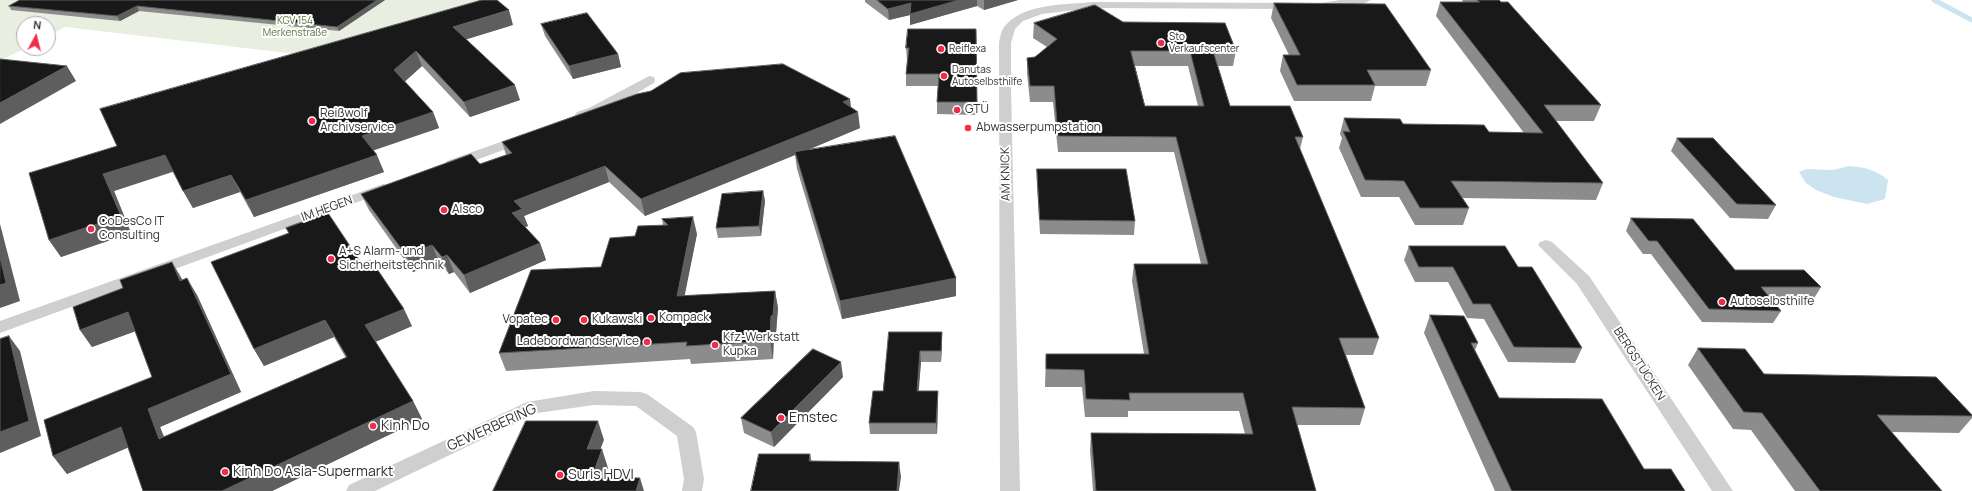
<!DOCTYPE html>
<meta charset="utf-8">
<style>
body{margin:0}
#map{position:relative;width:1972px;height:491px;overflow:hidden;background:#fff;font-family:Manrope,sans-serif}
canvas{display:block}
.north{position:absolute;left:16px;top:16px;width:40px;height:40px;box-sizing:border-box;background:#fff;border:1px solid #adadad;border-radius:50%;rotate:7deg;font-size:11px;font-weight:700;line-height:16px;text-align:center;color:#323232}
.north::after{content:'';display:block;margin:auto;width:14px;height:18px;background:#f12c4a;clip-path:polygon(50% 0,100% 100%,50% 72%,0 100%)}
</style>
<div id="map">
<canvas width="1972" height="491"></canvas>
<div class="north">N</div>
</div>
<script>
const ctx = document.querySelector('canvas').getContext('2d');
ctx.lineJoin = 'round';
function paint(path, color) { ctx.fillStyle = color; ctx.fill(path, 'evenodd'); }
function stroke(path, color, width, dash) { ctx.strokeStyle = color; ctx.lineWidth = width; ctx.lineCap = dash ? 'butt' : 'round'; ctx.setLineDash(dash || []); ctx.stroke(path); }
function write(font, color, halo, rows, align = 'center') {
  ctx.font = font + ' Manrope,sans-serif'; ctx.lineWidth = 4; ctx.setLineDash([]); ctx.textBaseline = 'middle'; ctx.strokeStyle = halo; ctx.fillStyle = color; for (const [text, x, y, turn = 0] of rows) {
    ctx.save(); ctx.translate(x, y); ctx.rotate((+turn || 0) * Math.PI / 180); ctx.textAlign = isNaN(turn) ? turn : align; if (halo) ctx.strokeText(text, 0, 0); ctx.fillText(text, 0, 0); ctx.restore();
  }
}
paint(new Path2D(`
 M0,0H483L296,54L65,27L48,36V24H24L25,48L0,61Z`), '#e9efe0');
paint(new Path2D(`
 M1849,166C1865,167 1876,170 1888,180L1885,199L1867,204L1834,197L1816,190L1806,183L1799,172L1807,169L1833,170Z`), '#cbe4f0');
stroke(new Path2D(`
 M1934,0L1972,20`), '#cbe4f0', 5);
paint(new Path2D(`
 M1340,0H1371L1365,3L1321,9L1315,6L1321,3Z
 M1092,2L1294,3L1300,6L1294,9L1092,8L1042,14L1023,21L1015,29L1011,43V88L1020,491H1000L999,43C1000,38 1001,30 1005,26C1024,3 1065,5 1092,2Z
 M649,76L654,77L655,80L654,83C637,92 595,122 577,118L575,115L577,112L589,108Z
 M523,134L528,135L530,138L528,141L457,167H447L445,164L447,161Z
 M383,184L388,185L390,188L388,191L0,333V321Z
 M1546,240L1552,242L1589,276L1733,491H1712L1577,284L1538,245L1540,242Z
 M594,391L640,392L647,394L693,427L696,432L704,479L702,491H682L684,479L677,436L636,406L594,405L537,413L375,491H346L349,485L527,402Z`), '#cfcfcf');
paint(new Path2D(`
 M20,0H385L339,31L139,11L120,21L11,10L9,6Z
 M865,0H1018L984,10L977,6L910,25V15L889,20L865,2Z
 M1462,0H1499L1601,105L1594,121H1556L1603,183L1596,200L1462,198L1469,208L1463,225H1415L1399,197H1361L1339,148L1342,138L1340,134L1344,118L1489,132L1524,133L1436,16L1440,2H1463Z
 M1274,3L1431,70L1426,86H1375L1371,101H1294L1280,71L1283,55H1289L1271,18Z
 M1123,22L1236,51L1233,66H1218L1230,106L1303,137L1300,149L1379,338L1373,355H1346L1365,408L1360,425H1297L1316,491H1093L1090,451L1091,433L1245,434L1239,411H1128V417H1085L1082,387H1045L1046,354H1144L1132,281L1134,264H1201L1174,152H1058L1053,102H1030L1027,73V58L1035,57L1047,47L1033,38L1034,23ZM1135,66H1188L1198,106H1145Z
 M541,24L618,54L621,67L573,79L545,36Z
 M513,25L466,39L520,100L470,117L422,66L405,81L433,112L439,128L373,150L384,172L254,217L240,192L193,208L173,172L114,191L131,233L61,257L49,240L117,146L100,109Z
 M976,29L977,115L937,114V102L938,86H906V74L907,60L906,48Z
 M850,99L851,107L860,128L807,150L956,278V296L842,319L797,169L795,155L645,216L609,182L524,216L528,226L525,227L540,243L546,260L470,293L454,272L449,274L439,262L413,272L369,210L361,194L480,164L506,155L502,142Z
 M1677,138L1776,205L1768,219L1730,218L1671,151Z
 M1037,169L1135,221L1134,235L1040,234L1037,183Z
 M763,191L765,201L761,236L718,238L716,228Z
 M1631,218L1735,270L1821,287L1813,300H1771L1781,311L1773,323L1702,322L1651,254H1643L1626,231Z
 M662,219L697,234L684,296L775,291L778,308L776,333H774L773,359L691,364L690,359L506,371L499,353L601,267L635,236L663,225Z
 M286,228L362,264L412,326L375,342L413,401L422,419L272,491H143L128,447L67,474L53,456L152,377L135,331L92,347L80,330L183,280L197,295L241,392L160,427L164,437L346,358L334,337L264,366L254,349L289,233Z
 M1409,246L1518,267L1582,348L1575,363L1508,362L1484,319L1467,318L1448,282H1415L1404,260Z
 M1430,315L1478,343L1475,350L1499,398L1644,469L1685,491H1495L1424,333Z
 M889,332H942V343L941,362H921L918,391L938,401L937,434H870L869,423L883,391Z
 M1698,348L1764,374L1972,415V418L1959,433L1892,432L1942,491H1795L1751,430L1733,429L1688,365Z
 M843,377L774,447L744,433L741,418Z`), '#8c8c8c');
paint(new Path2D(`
 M377,0H385L339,31L337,27Z
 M959,0H977V6L910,25V15L889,20L888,9L911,3Z
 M984,0H1018L984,10Z
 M137,6L139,11L120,21L117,16Z
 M509,10L513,25L458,42L453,27Z
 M416,51L422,66L400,86L394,70Z
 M618,54L621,67L573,79L569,66Z
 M67,66L76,81L0,124V103Z
 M515,85L520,100L470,117L464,102Z
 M850,99L851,114L843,102Z
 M433,112L439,128L369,152L362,136Z
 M858,112L860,128L796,155L795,152V155L645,216L641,199Z
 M165,155L174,171L114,191L131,233L61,257L49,240L103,174Z
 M377,155L384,172L254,217L246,200Z
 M605,166L609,182L524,216L528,226L518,230L512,213L514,201Z
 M231,175L240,192L193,208L183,191Z
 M763,191L765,201L761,236L759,226Z
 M693,217L697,234L681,314L677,296Z
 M0,224L20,301L0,308Z
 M540,243L546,260L470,293L464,275Z
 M432,245L439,262L413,272L406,255Z
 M447,255L454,272L449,274L442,257Z
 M172,262L182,279L191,298L180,281Z
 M187,278L197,295L241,392L160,427L172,457L159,439L148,409Z
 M956,278V296L842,319L840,301Z
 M775,291L778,308L776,333H774L773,359L770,341L771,316Z
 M404,309L412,326L373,343L365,325Z
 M128,312L139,330L92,347L80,330Z
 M325,320L334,337L264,366L254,349Z
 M942,332V343L941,362V351Z
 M9,336L20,351L41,436L0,453V432Z
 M920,351L921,362L918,401L917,391Z
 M841,362L843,377L774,447L771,432Z
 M938,391V401L937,434L936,423Z
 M413,401L422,419L272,491H222Z
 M598,421L604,440L593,468L587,449Z
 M121,427L134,445L67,474L53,456Z
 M602,449L608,468L600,491L592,477Z
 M810,454L813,469L809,461Z
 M899,462L901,477L899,491H897Z
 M640,478L644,491H636Z`), '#5e5e5e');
const building = new Path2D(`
 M20,0H377L337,27L137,6L117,16L9,6Z
 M482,0H497L509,10L453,27L515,85L464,102L416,51L394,70L433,112L362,136L377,155L246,200L231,175L183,191L165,155L103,174L121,216L49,240L29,173L117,146L100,109Z
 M877,0H959L910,14L911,3L888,9Z
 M1477,0H1499L1501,2H1508L1601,105H1544L1603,183L1451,181L1469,208H1420L1404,181L1365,180L1343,131L1350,132L1344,118L1400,119L1403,124L1484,125L1489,132L1543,133L1440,2H1479Z
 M1274,3L1385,4L1431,70H1367L1375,85H1297L1283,55H1300Z
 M1095,5L1123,22L1225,23L1236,51H1213L1230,106H1290L1303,137H1295L1379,338H1339L1365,408L1292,407L1316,491H1096L1091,433L1253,434L1243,393H1129L1130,400L1086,399L1084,370L1046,369V354H1149L1134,264H1208L1176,137L1058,136L1054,86H1030L1027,58L1035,57L1057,39L1034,23ZM1131,51H1190L1204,106H1145Z
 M587,13L618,54L569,66L541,24Z
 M908,29H976L977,102H937L939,74H906L909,48H906Z
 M0,59L67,66L0,103Z
 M783,64L850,99L843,102L858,112L641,199L605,166L514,201L522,209L512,213L540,243L464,275L447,255L442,257L432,245L406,255L361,194L471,154L480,164L512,153L502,142L637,94L651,91L680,73Z
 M895,136L956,278L840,301L795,152Z
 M1677,138H1713L1776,205L1737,204Z
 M1037,169H1126L1135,221L1040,220Z
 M763,191L759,226L716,228L722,194Z
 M328,213L362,264L371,260L404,309L365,325L413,401L222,491H143L121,427L53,456L44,420L152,377L128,312L80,330L73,307L123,288L120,280L172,262L180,281L187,278L231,374L148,409L159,439L347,357L325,320L254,349L211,262L289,233L286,228Z
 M693,217L677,296L775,291L773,315L771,316L770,341L686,346L687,342L499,353L531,270L601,267L610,238L635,236L638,226L668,225L662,219Z
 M1631,218L1693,219L1735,270H1804L1821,287H1761L1781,311L1709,309L1657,241H1649Z
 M1409,246H1505L1518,267H1532L1582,348L1514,347L1490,304H1473L1453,267H1419Z
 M0,257L6,283L0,285Z
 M1430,315L1464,316L1478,343H1471L1499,398L1602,399L1644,469H1671L1685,491H1512Z
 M889,332H942L941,351H920L917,391H938L936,423H869L873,391H883Z
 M9,336L29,421L0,432V339Z
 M1698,348L1745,349L1764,374L1936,377L1972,415V416L1877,415L1942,491H1820L1762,413L1744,412Z
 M813,349L841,362L771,432L741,418Z
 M526,421H598L587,449H602L592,477L640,478L636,491H493Z
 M759,454H810L809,461L899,462L897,491H751Z`);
paint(building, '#191919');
stroke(building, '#5e5e5e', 1);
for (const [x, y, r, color] of [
 [1161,43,4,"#f12c4a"],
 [941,49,4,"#f12c4a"],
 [944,76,4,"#f12c4a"],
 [957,110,4,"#f12c4a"],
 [312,121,4,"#f12c4a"],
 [968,128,4,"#f12c4a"],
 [444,210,4,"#f12c4a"],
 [91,229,4,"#f12c4a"],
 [331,259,4,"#f12c4a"],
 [1722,302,4,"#f12c4a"],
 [651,318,4,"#f12c4a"],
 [556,320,4,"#f12c4a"],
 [584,320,4,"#f12c4a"],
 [647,342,4,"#f12c4a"],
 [715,345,4,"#f12c4a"],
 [781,418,4,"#f12c4a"],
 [373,426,4,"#f12c4a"],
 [225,472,4,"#f12c4a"],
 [560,475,4,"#f12c4a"]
]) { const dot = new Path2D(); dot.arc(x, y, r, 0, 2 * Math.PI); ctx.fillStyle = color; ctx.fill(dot); stroke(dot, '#fff', 1.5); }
write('10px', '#59723b', '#fff', [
 ["KGV 154",295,21],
 ["Merkenstraße",295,33]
]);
write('10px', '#323232', '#fff', [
 ["Sto",1169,37],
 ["Verkaufscenter",1169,49],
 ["Reiflexa",949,49],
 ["Danutas",952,70],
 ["Autoselbsthilfe",952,82]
], 'left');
write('12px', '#323232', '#fff', [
 ["GTÜ",965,110],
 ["Reißwolf",320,114],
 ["Archivservice",320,128],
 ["Abwasserpumpstation",976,128],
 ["Alsco",452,210],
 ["CoDesCo IT",99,222],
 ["Consulting",99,236],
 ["A+S Alarm- und",339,252],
 ["Sicherheitstechnik",339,266],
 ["Autoselbsthilfe",1730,302],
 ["Kompack",659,318],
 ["Vopatec",548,320,"right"],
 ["Kukawski",592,320],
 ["Kfz-Werkstatt",723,338],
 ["Kupka",723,352],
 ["Ladebordwandservice",639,342,"right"]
], 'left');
write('12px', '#323232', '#fff', [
 ["AM KNICK",1006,174,-91],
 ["IM HEGEN",327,209,-20],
 ["BERGSTÜCKEN",1639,364,57]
]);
write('14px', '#323232', '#fff', [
 ["Emstec",789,418],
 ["Kinh Do",381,426],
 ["Kinh Do Asia-Supermarkt",233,472],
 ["Suris HDVI",568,475]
], 'left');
write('14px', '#323232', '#fff', [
 ["GEWERBERING",492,428,-24]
]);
</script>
